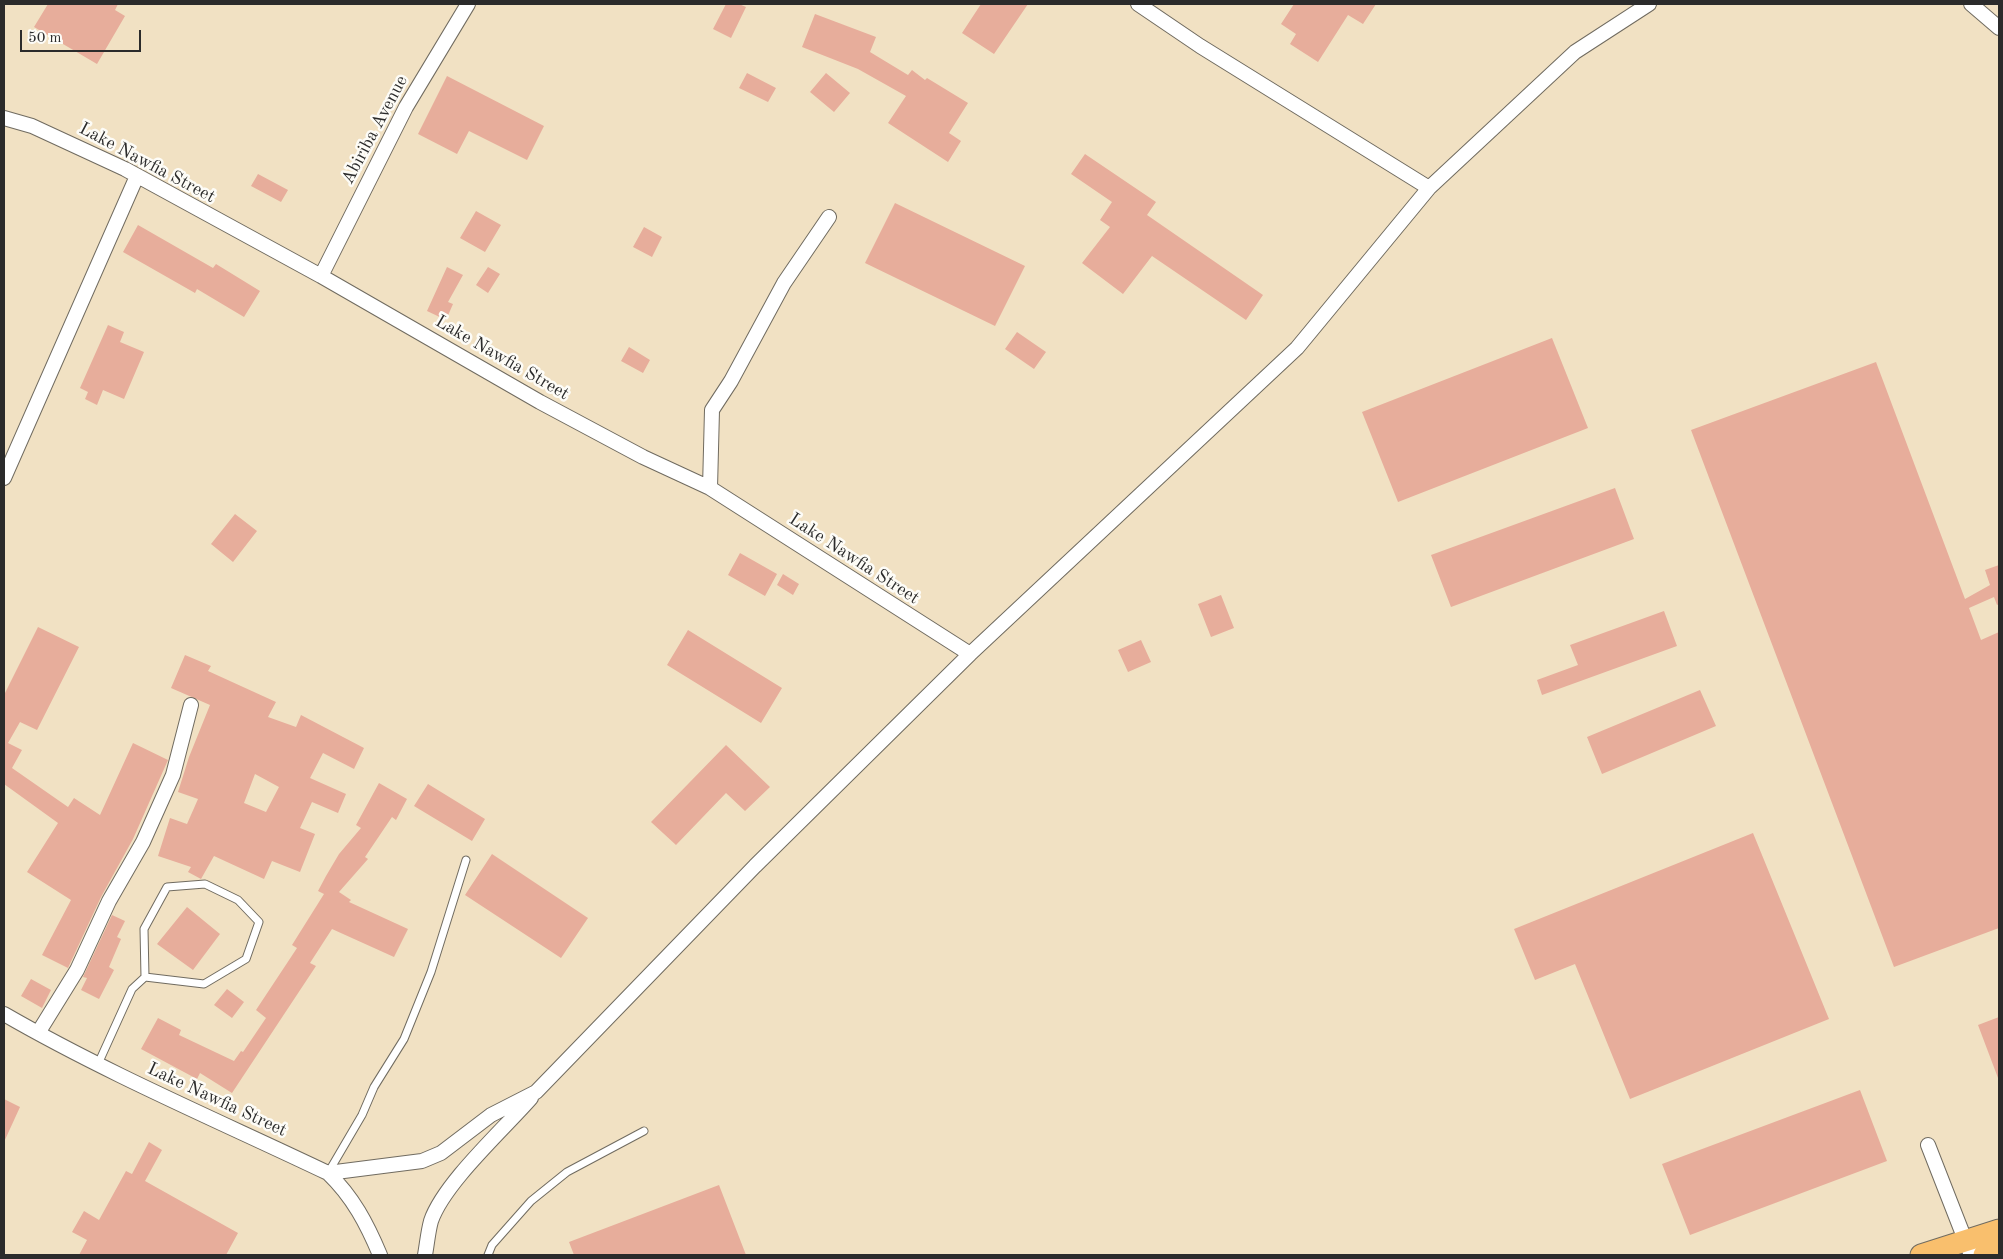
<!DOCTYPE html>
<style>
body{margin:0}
#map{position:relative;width:2003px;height:1259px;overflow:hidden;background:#f1e1c3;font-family:"Old Standard TT",serif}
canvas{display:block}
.frame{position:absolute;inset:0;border:5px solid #2b2b2b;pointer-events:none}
.scale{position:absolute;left:20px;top:30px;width:121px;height:22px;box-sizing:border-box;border:2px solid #2b2b2b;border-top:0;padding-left:6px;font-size:15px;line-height:18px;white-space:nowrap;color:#2b2b2b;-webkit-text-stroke:4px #fdfcf7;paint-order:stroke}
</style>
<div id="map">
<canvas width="2003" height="1259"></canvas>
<div class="frame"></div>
<div class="scale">50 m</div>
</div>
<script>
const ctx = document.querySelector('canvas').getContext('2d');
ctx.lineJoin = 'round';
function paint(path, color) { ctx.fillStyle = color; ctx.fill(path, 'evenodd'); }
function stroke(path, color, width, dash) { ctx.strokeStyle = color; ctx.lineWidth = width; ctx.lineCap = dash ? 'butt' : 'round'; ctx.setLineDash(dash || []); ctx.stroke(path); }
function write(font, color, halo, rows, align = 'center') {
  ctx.font = font + ' "Old Standard TT",serif'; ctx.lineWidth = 5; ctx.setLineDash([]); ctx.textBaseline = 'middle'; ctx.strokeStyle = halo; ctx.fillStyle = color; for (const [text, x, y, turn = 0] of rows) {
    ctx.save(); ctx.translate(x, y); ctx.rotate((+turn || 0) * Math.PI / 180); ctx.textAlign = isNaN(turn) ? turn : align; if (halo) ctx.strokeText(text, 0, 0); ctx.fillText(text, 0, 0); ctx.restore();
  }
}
paint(new Path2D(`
 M48,4H118L115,10L125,16L97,64L34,27Z
 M726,4H739L746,7L731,38L713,29Z
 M981,4H1028L994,54L962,33Z
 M1294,4H1376L1363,24L1348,15L1318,62L1290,44L1296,34L1281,24Z
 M815,14L876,37L870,52L908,75L912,70L925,80L927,78L968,103L949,133L961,141L948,162L888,123L906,96L858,69L802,47Z
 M747,73L776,88L768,102L739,88Z
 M826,73L850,93L834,112L810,92Z
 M447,76L544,126L527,160L469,131L457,154L418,134Z
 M1085,154L1156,202L1147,215L1263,295L1246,320L1152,256L1123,294L1082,263L1110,227L1100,220L1112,202L1071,174Z
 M258,174L288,190L281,202L251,186Z
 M895,203L1025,266L995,326L865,263Z
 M476,211L501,225L485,252L460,238Z
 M138,225L213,268L216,264L260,291L244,317L197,289L195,293L123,252Z
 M644,227L662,237L652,257L633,247Z
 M447,267L463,275L448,302L453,304L446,320L427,311Z
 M488,267L500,274L488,293L476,285Z
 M108,325L124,332L120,342L144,352L124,399L103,390L97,405L85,399L88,392L80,388Z
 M1017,332L1046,352L1034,369L1005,349Z
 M1552,338L1588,428L1398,502L1362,412Z
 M629,347L650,360L643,373L621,361Z
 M1876,362L1965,599L1990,585L1985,570L1999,565V604L1997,605L1994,597L1969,608L1981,640L1999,632V928L1894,967L1691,430Z
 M1615,488L1634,539L1451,607L1431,555Z
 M235,514L257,531L233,562L211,544Z
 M740,553L777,574L765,596L728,575Z
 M783,574L799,584L793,595L777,585Z
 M1221,595L1234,628L1211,637L1198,604Z
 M1664,611L1677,646L1542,695L1537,680L1578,665L1570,645Z
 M38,627L79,647L37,730L20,722L8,743L22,750L12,768L68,807L74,798L100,815L133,743L168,760L133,839L101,897L68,968L42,955L71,900L27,872L58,823L4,784V695Z
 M688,630L782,688L761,723L667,665Z
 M1141,640L1151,662L1128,672L1118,650Z
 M185,655L211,666L208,671L276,702L268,717L296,727L301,715L364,748L354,769L323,753L310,778L346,794L338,813L312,802L300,828L315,834L300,872L272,861L264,879L214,856L201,879L188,872L191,867L158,856L170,818L187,824L198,799L178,792L189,757L210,705L171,688ZM255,774L279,787L266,812L244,803Z
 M1700,690L1716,726L1602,774L1587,737Z
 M726,745L770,787L745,811L726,793L676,845L651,822Z
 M379,783L407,799L396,820L392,817L365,857L368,859L339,892L351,900L349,902L408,929L394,957L332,929L310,963L316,966L232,1093L200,1073L197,1079L141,1049L158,1018L181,1030L179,1035L234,1061L241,1051L243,1052L266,1018L256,1010L297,948L292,945L324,894L318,891L326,876L339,854L361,828L356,825Z
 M428,784L485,819L472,841L414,806Z
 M1753,833L1829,1019L1630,1099L1575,964L1535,980L1514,929Z
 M492,854L588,918L561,958L465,895Z
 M187,907L220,934L193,970L157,944Z
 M112,915L125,921L117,937L121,939L109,967L114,970L99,999L81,990L87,978L83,977Z
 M31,979L51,990L42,1008L21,996Z
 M227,989L244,1002L232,1018L214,1005Z
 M1999,1017V1078H1998L1978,1025Z
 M1860,1090L1887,1161L1690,1235L1662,1164Z
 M4,1099L20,1107L4,1142Z
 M149,1142L162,1150L145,1181L238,1233L226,1255H79L87,1240L72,1232L84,1211L99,1220L126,1171L132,1174Z
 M719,1185L746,1255H574L569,1242Z`), '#e7ad9b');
const service = new Path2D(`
 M98,1064L132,989L145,977L204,984L246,959L259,922L238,900L205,884L167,887L144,929L145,977
 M328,1173L362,1115L374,1087L404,1039L431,972L466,860
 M488,1255L492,1245L531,1201L567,1172L644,1131`);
const minor = new Path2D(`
 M1138,4L1200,46L1429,188
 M1971,4L1999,28
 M4,118L32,126L125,169L321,276L540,402L643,457L710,488L970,654
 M321,276L406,107L468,4
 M4,478L137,176
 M710,488L712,410L731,381L784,283L829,217
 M4,1014C108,1074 219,1121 328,1173C353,1197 367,1224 380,1255
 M38,1033L77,970L109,901L143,842L173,775L191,705
 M1928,1145L1971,1255
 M328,1173L422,1161L441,1153L491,1115L536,1092L755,866L970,654L1297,348L1429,188L1575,52L1649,4
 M425,1255C427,1244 428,1232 431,1221C444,1183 504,1129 531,1098`);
const primary = new Path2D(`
 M1921,1255L1999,1230
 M1984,1255L1999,1251`);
stroke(service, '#706b60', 9);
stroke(minor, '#706b60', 16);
stroke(primary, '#706b60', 23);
stroke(service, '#fff', 7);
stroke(minor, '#fff', 14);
stroke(primary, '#f9bf6d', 21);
write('18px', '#2b2b2b', '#fdfcf7', [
 ["Abiriba Avenue",375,130,-62],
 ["Lake Nawfia Street",147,163,28],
 ["Lake Nawfia Street",502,358,30],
 ["Lake Nawfia Street",854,559,33],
 ["Lake Nawfia Street",217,1100,25]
]);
</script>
